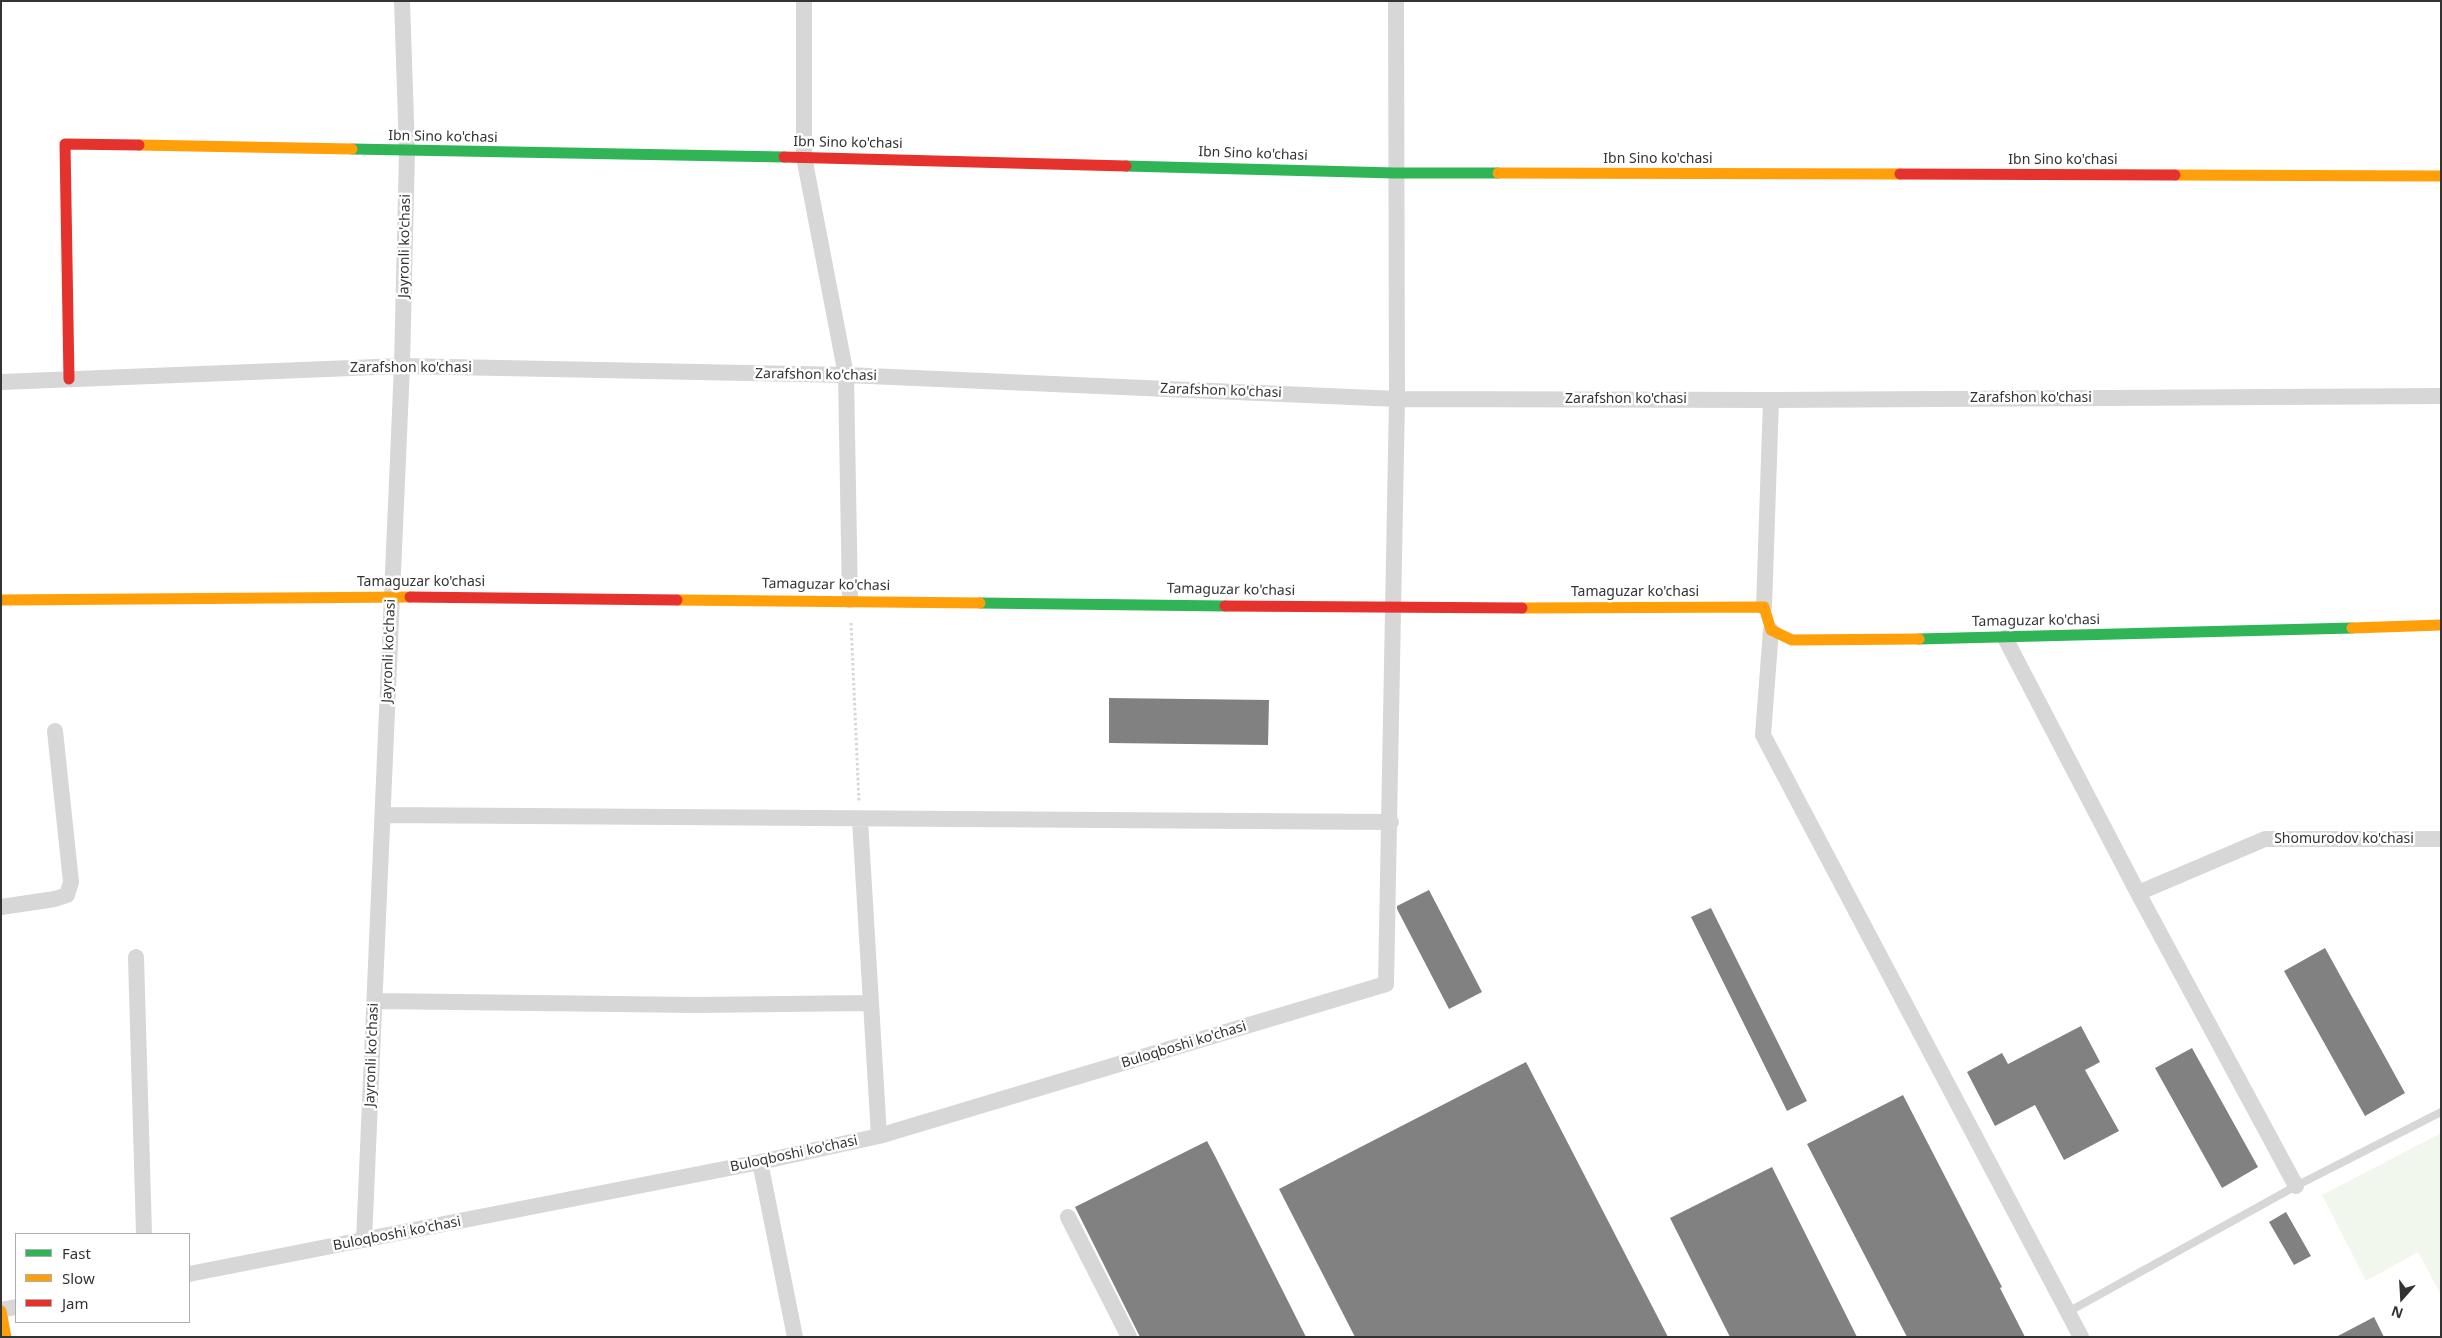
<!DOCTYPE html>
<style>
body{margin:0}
#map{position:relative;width:2442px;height:1338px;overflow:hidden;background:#fff;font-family:"Noto Sans",sans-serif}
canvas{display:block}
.frame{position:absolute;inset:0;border:2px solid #333;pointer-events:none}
.legend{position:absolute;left:15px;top:1233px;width:175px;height:90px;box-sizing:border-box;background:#fff;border:1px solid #adadad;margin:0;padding:6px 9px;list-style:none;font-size:15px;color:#333}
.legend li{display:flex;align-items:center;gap:10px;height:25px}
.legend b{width:25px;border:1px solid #adadad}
.north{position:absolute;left:2377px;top:1273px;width:50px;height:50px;-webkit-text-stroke:4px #fff;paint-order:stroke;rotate:199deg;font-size:14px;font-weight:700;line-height:20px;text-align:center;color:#333}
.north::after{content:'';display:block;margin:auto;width:18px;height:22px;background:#333;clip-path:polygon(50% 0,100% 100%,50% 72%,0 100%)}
</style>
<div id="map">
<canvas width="2442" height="1338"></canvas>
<div class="frame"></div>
<ul class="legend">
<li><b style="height:6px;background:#30b455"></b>Fast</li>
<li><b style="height:6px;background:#ff9f0a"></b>Slow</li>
<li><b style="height:6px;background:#e5322d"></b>Jam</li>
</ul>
<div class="north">N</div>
</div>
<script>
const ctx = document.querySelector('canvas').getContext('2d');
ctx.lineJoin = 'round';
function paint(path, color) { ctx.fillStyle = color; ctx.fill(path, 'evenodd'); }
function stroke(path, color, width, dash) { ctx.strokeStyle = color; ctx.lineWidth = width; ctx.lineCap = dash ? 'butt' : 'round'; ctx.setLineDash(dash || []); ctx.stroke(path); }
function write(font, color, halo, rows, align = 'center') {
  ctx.font = font + ' "Noto Sans",sans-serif'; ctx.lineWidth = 5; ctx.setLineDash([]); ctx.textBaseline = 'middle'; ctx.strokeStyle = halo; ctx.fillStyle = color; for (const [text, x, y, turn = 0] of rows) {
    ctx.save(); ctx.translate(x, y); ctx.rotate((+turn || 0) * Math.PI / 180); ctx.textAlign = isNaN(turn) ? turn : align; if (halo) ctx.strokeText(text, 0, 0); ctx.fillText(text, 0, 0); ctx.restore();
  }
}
paint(new Path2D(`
 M2441,1133V1295L2418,1252L2366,1281L2322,1195Z`), '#f2f7ee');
paint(new Path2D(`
 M1109,698L1269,700L1268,745L1109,743Z
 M1429,890L1482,992L1449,1009L1397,909V906Z
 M1711,908L1807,1101L1787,1111L1691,917Z
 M2325,948L2405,1093L2365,1116L2284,971Z
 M2081,1026L2100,1062L2085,1070L2119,1131L2064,1160L2035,1105L1995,1126L1967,1072L2002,1053L2008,1064Z
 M2192,1048L2258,1167L2222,1188L2155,1068Z
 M1526,1062L1668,1337H1355L1279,1189Z
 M1903,1095L2002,1287L2000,1288L2025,1337H1907L1807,1144Z
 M1207,1141L1215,1156L1306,1337H1140L1075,1207Z
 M1772,1167L1857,1337H1730L1670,1218Z
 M2286,1212L2311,1256L2294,1265L2269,1222Z
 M2374,1317L2384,1337H2336Z`), '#818181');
stroke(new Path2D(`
 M851,623L859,802`), '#d7d7d7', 3, [2.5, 2.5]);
stroke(new Path2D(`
 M2068,1312L2296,1186L2441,1112`), '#d7d7d7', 8);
stroke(new Path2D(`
 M804,1V157L846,375L850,600
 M1,382L402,366L846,375L1397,399L1771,400L2441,396
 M1764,607L1771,400
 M1771,630L1763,735L2081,1337
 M2005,638L2138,893L2296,1186
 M383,815L1391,822
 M860,820L879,1136
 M2138,893L2265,839H2441
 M1,907L55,899L67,895L71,882L55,731
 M136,957L144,1234
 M375,1001L695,1005L871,1003
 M760,1162L795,1337
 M1068,1217L1129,1337
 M364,1240L402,366L407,151L402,1
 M189,1274L760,1162L879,1136L1386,984L1397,399L1396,1
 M1,1310L16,1307`), '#d7d7d7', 16);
stroke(new Path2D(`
 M352,149L784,157
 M1126,166L1395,173H1498
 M980,603L1225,606
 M1919,639L2352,628`), '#30b455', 11);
stroke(new Path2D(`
 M139,145L352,149
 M1498,173L1900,174
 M2175,175L2441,176
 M1,600L410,597
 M677,600L980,603
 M1522,608L1764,607L1771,630L1792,640L1919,639
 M2352,628L2441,625
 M1,1311L6,1337`), '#ff9f0a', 11);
stroke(new Path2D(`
 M784,157L1126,166
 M1900,174L2175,175
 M69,379L65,144L139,145
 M410,597L677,600
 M1225,606L1522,608`), '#e5322d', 11);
write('14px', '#333', '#fff', [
 ["Ibn Sino ko'chasi",443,137,1],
 ["Ibn Sino ko'chasi",848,143,1],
 ["Ibn Sino ko'chasi",1253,154,2],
 ["Ibn Sino ko'chasi",1658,159],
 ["Ibn Sino ko'chasi",2063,160],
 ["Jayronli ko'chasi",405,246,-89],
 ["Zarafshon ko'chasi",411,368],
 ["Zarafshon ko'chasi",816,375,1],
 ["Zarafshon ko'chasi",1221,391,2],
 ["Zarafshon ko'chasi",2031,398],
 ["Zarafshon ko'chasi",1626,399],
 ["Tamaguzar ko'chasi",421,582],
 ["Tamaguzar ko'chasi",826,585,1],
 ["Tamaguzar ko'chasi",1231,590,1],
 ["Tamaguzar ko'chasi",1635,592],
 ["Tamaguzar ko'chasi",2036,621,-1],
 ["Jayronli ko'chasi",389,651,-88],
 ["Shomurodov ko'chasi",2344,839],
 ["Buloqboshi ko'chasi",1184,1045,-17],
 ["Jayronli ko'chasi",372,1055,-88],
 ["Buloqboshi ko'chasi",794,1154,-12],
 ["Buloqboshi ko'chasi",397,1234,-11]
]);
</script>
